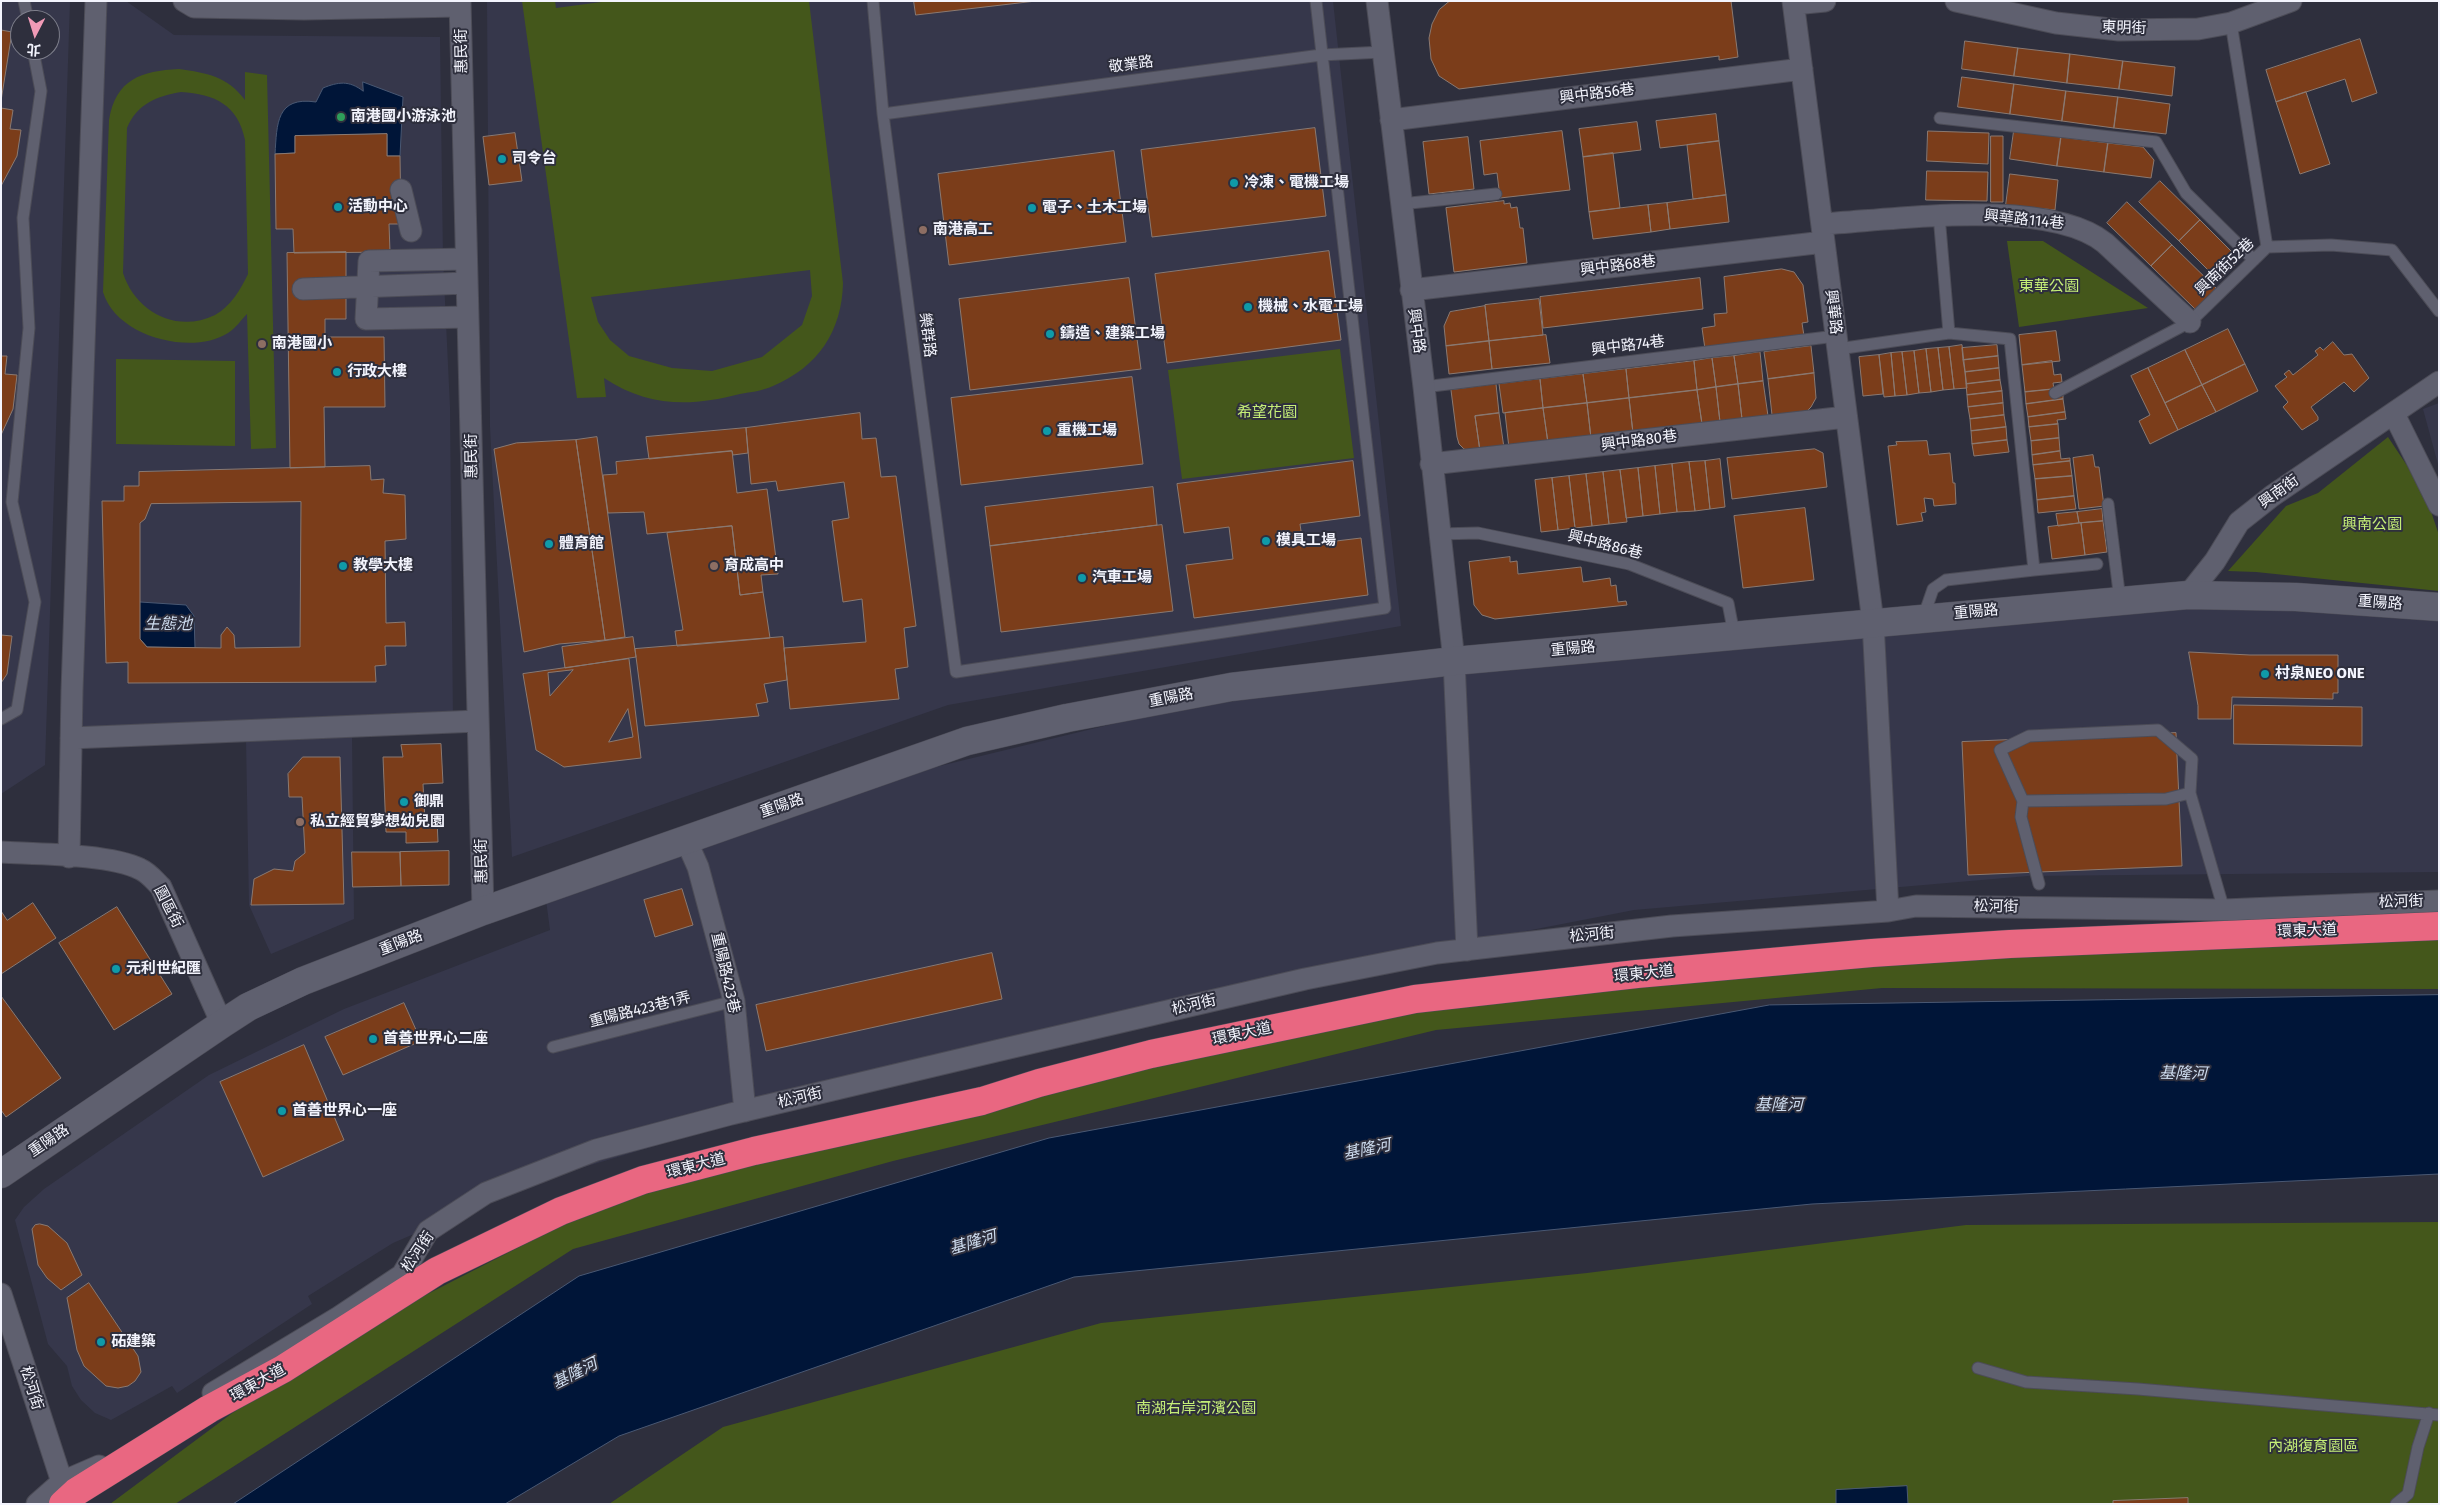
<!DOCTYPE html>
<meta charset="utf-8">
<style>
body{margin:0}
#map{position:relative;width:2440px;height:1505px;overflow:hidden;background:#2e2f3d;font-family:"Fira Sans","Noto Sans TC",sans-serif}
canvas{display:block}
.frame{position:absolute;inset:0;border:2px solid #f3f4fd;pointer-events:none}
.north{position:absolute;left:10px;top:10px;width:50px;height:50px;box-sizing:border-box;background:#2e2f3d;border:1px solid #7d7e8a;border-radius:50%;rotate:185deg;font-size:14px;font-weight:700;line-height:20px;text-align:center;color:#f3f4fd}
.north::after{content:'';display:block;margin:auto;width:18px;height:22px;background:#f09ab6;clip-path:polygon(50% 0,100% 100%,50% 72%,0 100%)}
</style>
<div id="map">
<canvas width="2440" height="1505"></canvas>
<div class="frame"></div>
<div class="north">北</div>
</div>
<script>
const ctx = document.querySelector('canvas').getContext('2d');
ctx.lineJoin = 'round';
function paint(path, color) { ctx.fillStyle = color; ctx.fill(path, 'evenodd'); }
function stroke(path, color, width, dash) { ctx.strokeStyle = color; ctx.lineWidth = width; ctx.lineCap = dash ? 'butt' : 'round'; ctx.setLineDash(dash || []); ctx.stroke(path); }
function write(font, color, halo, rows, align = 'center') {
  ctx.font = font + ' "Fira Sans","Noto Sans TC",sans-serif'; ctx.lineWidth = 4; ctx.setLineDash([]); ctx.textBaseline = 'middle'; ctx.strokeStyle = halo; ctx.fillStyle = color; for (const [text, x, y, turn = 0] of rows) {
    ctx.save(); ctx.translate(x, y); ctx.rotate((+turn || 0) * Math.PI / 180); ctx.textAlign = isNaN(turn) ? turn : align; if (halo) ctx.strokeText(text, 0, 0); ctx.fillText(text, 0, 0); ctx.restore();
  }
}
paint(new Path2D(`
 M1,1H70L45,765L1,794ZM20,20H50V50H20Z
 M93,1H126L174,35L440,37L443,259L450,407L453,722L71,738L82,64Z
 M487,1H1333L1401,626L948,705L512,857L490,427Z
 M2439,403V468L2423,409Z
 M2274,604L2439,615V872L2028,876L1634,910L1336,968L991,1046L537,1181L393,1243L308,1296L312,1304L177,1393L172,1386L111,1420L95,1413L81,1400L72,1386L67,1366L48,1344L15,1220L24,1207L44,1189L209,1075L344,1009L550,930L546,900L907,774L1174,709L1453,672L1885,624Z
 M352,736L354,919L271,954L249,905L246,740Z`), '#36374b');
paint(new Path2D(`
 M522,1H555L556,8L609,1H809L843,283C842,331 818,367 773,386C762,391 751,392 740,394C690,407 648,407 604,378L606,397L577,398ZM810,270L812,296L802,325L762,357L712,371L672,368L629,356L610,340L598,322L591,297Z
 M179,69C207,73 227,76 245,100V72L267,75L276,448L251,449L247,314C241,320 236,328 228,333C192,356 116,337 103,292L109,120C116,79 141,71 179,69ZM181,92C215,94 238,105 245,140L248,274C241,289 230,307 215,315C176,334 135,311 123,273L127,128C137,104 157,96 181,92Z
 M2007,241H2043L2148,308L2019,327Z
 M1340,349L1354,458L1182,479L1168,370Z
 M116,359L235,361V446L116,444Z
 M2388,437L2424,491L2439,535V591L2256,572L2228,571L2286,506L2318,493Z
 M2439,926V989L1882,988L1436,1030L893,1161L573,1249L175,1504H110L231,1414L342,1338L595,1208L772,1155L1128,1067L1619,973Z
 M2439,1222V1504H609L723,1427L1101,1323L1587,1273L1966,1225Z`), '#44571b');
const water = new Path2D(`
 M363,82L403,97L400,156H387V134L295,136V153L275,154C277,124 276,96 316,102L323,88C338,82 349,80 363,91Z
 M140,602L186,605L194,616L195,648L147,647L140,639Z
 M2439,995V1174L1812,1204L1074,1277L619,1436L505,1504H233L579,1276L1049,1138L1769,1005Z
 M1907,1486L1908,1504H1836V1490Z`);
paint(water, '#001538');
stroke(water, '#495873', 1);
const building = new Path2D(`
 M914,1H1036L916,15Z
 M1450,1H1731L1738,57L1719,60V56L1459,89L1439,76L1431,59L1429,38L1432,24L1439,10Z
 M1,30L12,32L1,101Z
 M2360,39L2377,93L2352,102L2345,79L2276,102L2266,70Z
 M1965,41L2018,48L2014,76L1962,69Z
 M2018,48L2070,54L2067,83L2014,76Z
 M2070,54L2123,61L2119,89L2067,83Z
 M2123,61L2175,67L2172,96L2119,89Z
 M1962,77L2014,84L2010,114L1958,107Z
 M2014,84L2066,91L2062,121L2010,114Z
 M2066,91L2118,97L2114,128L2062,121Z
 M2306,92L2330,164L2300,174L2276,102Z
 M2118,97L2170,104L2166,134L2114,128Z
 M1,108L13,110L10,129L21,130L17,156L1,186Z
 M1716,114L1719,141L1660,148L1656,121Z
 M1637,122L1641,150L1583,157L1579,129Z
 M1315,128L1326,216L1152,237L1141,150Z
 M1562,131L1570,190L1500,198L1497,173L1484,175L1480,141Z
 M1928,131L1989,133L1988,164L1927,161Z
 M2014,131L2061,137L2057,166L2010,159Z
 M515,133L522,181L489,185L483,137Z
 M387,134V156H400L401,224H389L390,252L294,253L293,229H276L275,154L295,153V136Z
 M1991,136H2003V202H1991Z
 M1468,137L1474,189L1429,194L1423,142Z
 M2061,137L2108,143L2104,172L2057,166Z
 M1719,141L1726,195L1693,199L1687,145Z
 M2108,143L2143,147L2154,160L2151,178L2104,172Z
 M1114,151L1126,242L949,265L938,174Z
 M1613,153L1620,208L1589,212L1583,157Z
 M1927,171L1988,172L1987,201L1926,200Z
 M2010,174L2058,180L2055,210L2006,205Z
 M2160,181L2200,220L2179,241L2139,202Z
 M1726,195L1729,222L1670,229L1667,203Z
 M1504,201V204L1510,203L1511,208L1517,207L1520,228H1523L1527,263L1454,272L1446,208Z
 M2127,202L2172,245L2151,266L2107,223Z
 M1667,203L1670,229L1651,232L1648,205Z
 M1648,205L1651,232L1593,239L1589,212Z
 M2200,220L2240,260L2219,281L2179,241Z
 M2172,245L2216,288L2195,309L2151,266Z
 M1329,251L1341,340L1167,363L1155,274Z
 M346,252V319H325V337H384L385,407H324L325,467L290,468L287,253Z
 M1782,269L1794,272L1803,285L1808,322L1802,323L1804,336L1705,349L1702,328L1715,326L1714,314L1727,313L1724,277Z
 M1129,278L1141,369L970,390L959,299Z
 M1700,278L1703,309L1543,328L1540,297Z
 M1539,299L1543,335L1489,341L1485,305Z
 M1485,306L1489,341L1446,346L1444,326L1450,312Z
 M2228,329L2245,364L2202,385L2185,350Z
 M2056,331L2060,361L2022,365L2019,335Z
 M1546,335L1550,363L1492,369L1489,341Z
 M1489,341L1492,369L1449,374L1446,346Z
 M2333,342L2344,355L2352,354L2369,378L2354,392L2344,382L2311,407L2318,417V420L2302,430L2283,407L2288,402L2275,386L2287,377L2284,374L2289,370L2293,375L2318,355L2315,351L2320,347L2323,350Z
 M1962,345L1967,388L1954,389L1949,347Z
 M1997,345L1998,356L1963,360L1962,348Z
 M1811,346L1814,373L1768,379L1764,352Z
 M1949,347L1954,389L1943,390L1938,348Z
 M1938,348L1943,390L1931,392L1926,349Z
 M1926,349L1931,392L1919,393L1914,351Z
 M2185,350L2202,385L2165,403L2148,368Z
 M1914,351L1919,393L1907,395L1902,352Z
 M1760,352L1763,381L1738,384L1734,356Z
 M1902,352L1907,395L1895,396L1891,353Z
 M1891,353L1895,396L1884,397L1879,355Z
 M1879,355L1883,394L1863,396L1859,357Z
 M1,356H7L5,374L17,375L13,409L1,435Z
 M1734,356L1738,384L1716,387L1712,358Z
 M1998,356L1999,368L1965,372L1963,360Z
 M1712,358L1716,387L1697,390L1694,361Z
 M1694,361L1697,390L1629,398L1626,369Z
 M2052,361L2054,375L2061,374L2062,382L2053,383L2054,389L2025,392L2022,365Z
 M2245,364L2258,391L2216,412L2202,385Z
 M1999,368L2000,380L1966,384L1965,372Z
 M2148,368L2178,430L2150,444L2139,421L2150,415L2131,376Z
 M1626,369L1629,398L1587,403L1583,374Z
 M1814,373L1816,398L1811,407L1807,411L1772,415L1768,379Z
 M1583,374L1587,403L1543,408L1540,379Z
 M1132,377L1143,464L961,485L951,398Z
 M1540,379L1543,408L1503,413L1499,384Z
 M2000,380L2002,391L1967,395L1966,384Z
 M1763,381L1768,416L1742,419L1738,384Z
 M1496,384L1499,413L1475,416L1480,451L1473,452L1464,449L1459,444L1457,437L1451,390Z
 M1738,384L1742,419L1720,422L1716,387Z
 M2202,385L2216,412L2178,430L2165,403Z
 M1716,387L1720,422L1702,424L1697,390Z
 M2054,389L2063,394V399L2026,404L2025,392Z
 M1697,390L1702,424L1633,433L1629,398Z
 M2002,391L2003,403L1968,407L1967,395Z
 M1629,398L1633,433L1591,438L1587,403Z
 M2063,399L2065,412L2028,417L2026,404Z
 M1587,403L1591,438L1548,443L1543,408Z
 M2003,403L2004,415L1970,419L1968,407Z
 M1543,408L1548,443L1509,448L1505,413Z
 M2065,412L2066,419L2057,420L2058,424L2029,427L2028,417Z
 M860,413L862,439L876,438L881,477L896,476L916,626L904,628L908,667L895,669L899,699L790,709L784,648L866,642L862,599L843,602L832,521L849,518L844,482L778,491L776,481L751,484L746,428Z
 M1499,413L1504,448L1480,451L1475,416Z
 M2004,415L2006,427L1971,431L1970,419Z
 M2058,424L2059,438L2031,441L2029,427Z
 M2006,427L2007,440L1972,444L1971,431Z
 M746,428L748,453L733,455L732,451L649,459L646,437Z
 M597,437L625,637L605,640L576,440Z
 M2059,438L2060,451L2032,455L2031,441Z
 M576,440L605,640L559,644L524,652L494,449L516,443Z
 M2007,440L2009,452L1974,456L1972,444Z
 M1927,441L1929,455L1950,453L1953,483H1955L1956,504L1934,506L1933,499L1924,498L1926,512L1921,513L1923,521L1897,525L1888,446L1897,445L1896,442Z
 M1815,449L1823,453L1827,487L1732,499L1727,458Z
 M732,451L737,493L767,489L778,574L761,575L763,592L740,595L732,526L647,534L644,512L608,513L603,475L617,474L616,462Z
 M2060,451L2061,459L2070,458V461L2033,465L2032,455Z
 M2093,455L2095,467H2099L2104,506L2079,509L2073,458Z
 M1720,459L1725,507L1710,509L1705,461Z
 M1353,461L1360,516L1300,524L1303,545L1361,538L1368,595L1194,618L1186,565L1233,559L1229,527L1184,533L1177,484Z
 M1705,461L1710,509L1695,511L1689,462Z
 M2070,461L2072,476L2035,479L2033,465Z
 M1689,462L1695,511L1677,512L1672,464Z
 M1672,464L1677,512L1660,514L1655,466Z
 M370,466L371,480L384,479L383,493L405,495L406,539L385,541L386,623L405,622L406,646H385L386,665L375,666L376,682L128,683V662L106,663L102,501H124V486H139V472ZM301,502L300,647L235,648L234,635L227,627L221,635V648L147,647L140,639V523L145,519L151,504Z
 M1655,466L1660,514L1643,516L1638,468Z
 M1638,468L1643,516L1626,518L1620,470Z
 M1620,470L1627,522L1609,524L1603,472Z
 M1603,472L1609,524L1592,526L1586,474Z
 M1586,474L1592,526L1575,528L1569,476Z
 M1569,476L1575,528L1558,530L1552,478Z
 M2072,476L2074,496L2037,500L2035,479Z
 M1552,478L1558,530L1541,532L1535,480Z
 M1153,487L1157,525L990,546L985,507Z
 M2074,496L2076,509L2038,513L2037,500Z
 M1805,508L1814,580L1743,588L1734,516Z
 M2102,509L2103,521L2079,523L2077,512Z
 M2077,512L2079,523L2058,526L2056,514Z
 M2103,521L2107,552L2085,555L2081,523Z
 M2081,523L2085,555L2052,559L2048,527Z
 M1162,525L1173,611L1001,632L990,546Z
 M732,526L740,595L763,592L770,638L677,646L675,631L683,630L667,533Z
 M1510,557V562L1517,561L1518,574L1581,567L1583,582L1610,578L1611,586L1616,585L1618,602L1626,601L1627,605L1495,619L1482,615L1474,605L1469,562Z
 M1,635L12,636L7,674L1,683Z
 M633,637L636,657L565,668L562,647Z
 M783,637L787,680L764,684L768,702L756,704L759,716L645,726L635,649Z
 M2189,652L2250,655H2338V693H2333V699L2232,697L2231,719H2198V706Z
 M629,659L641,758L564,767L536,750L523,674ZM573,670L550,696L548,673ZM628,709L633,737L609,742Z
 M2234,705L2362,707V746L2234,744Z
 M2176,733L2182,866L1968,875L1962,742Z
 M441,744L443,783L423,784L425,822L437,820L438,842L406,843V832H386L383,757H403L401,745Z
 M303,757H340L344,904L251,905L254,879L274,869L293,871L295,861L305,853L302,797H289L288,774Z
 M449,851V885L401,886L400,852Z
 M352,852H400L401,886L353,887Z
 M682,889L693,925L655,937L644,900Z
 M33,903L56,938L1,974V911L7,920Z
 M117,907L172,994L114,1030L59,943Z
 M992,953L1002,999L766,1051L756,1005Z
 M1,996L61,1078L6,1117L1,1110Z
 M404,1003L421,1041L343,1075L325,1037Z
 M304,1045L344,1140L263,1177L220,1082Z
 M40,1224L48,1226L67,1243L82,1275L61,1290L47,1278L38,1265L32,1229L35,1225Z
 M89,1283L138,1356L141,1372L135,1381L128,1386L118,1388L106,1386L84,1366L77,1350L67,1298Z
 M2188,1498V1504H2113V1501Z`);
paint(building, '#7b3d1a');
stroke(building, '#8a7971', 1);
const lane = new Path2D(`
 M24,1L28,20
 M873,1L883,114L956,672L1385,608L1316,1
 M2231,23L2267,247
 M883,114L1321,55L1383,52
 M1940,118L2156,142L2186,193L2254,260
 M1401,204L1496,194
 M1838,349L1949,333L1939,215
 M1424,387L1836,336
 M2055,393L2190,322L2267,247L2331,245L2392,250L2439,311
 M2108,504L2120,600
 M1439,534L1478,533L1629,564L1728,603L1734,634
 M2034,570L2097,564
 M1923,618L1933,589L1946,580L2034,570L2010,339L1949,333
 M1,719L17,710L35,602L12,502L29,328L23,218L41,91L33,50
 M2190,793L2224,910
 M2023,801L2166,799L2190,793L2192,759L2158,730L2029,736L2000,750L2023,801L2021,817L2039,884
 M553,1047L734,1001
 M1978,1368L2026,1382L2138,1389L2439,1415
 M2396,1504L2408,1494L2418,1447L2429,1413`);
const street = new Path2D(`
 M184,1L194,7L304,9L460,6
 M460,1L483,911
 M1377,1L1424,387L1454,661L1467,950
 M1793,1L1873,622L1888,911
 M1956,1L2056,23L2119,30L2198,29L2231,23L2291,1
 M1794,4L1825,1
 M1391,120L1802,69
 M401,190L411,231
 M1822,224C1894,220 2047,197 2105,243L2190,322
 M466,259L369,261L366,319L468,317
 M303,289L467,283
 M1411,290L1824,242
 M2394,414L2439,505
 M1431,464L1846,417
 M2188,595L2215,561L2239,522L2272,496L2439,382
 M71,738L478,721
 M686,840L698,867L734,1001L745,1111
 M1,852C37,854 110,854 140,869C149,873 154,880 161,887L222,1024
 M69,857L72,691L96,1
 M1,1294L62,1482L99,1466
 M213,1393L339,1317L402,1275L428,1231L486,1193L596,1150L731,1114L996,1051L1305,979L1437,953L1672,926L1888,911L1916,906L2224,910L2439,901
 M37,1504L62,1482`);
const secondary = new Path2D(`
 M1,1174L222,1024L248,1007L303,981L483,911L967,741L1067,718L1231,687L1454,661L2188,595L2296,597L2439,607`);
const highway = new Path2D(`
 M63,1504L76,1492L209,1409L283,1369L437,1271L561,1211L643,1180L754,1151L982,1101L1039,1083L1151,1054L1415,999L1637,974L1872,953L2010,944L2439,926`);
stroke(lane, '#4c4c57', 13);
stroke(street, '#4c4c57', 23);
stroke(secondary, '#4c4c57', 29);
stroke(highway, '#4c4c57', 29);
stroke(lane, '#5f606f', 11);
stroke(street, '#5f606f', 21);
stroke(secondary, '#5f606f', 28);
stroke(highway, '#e96781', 28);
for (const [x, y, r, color] of [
 [341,117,5,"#2e9e5b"],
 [502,159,5,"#0f9aa8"],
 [1234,183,5,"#0f9aa8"],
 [338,207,5,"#0f9aa8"],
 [1032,208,5,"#0f9aa8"],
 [923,230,5,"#8d6e63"],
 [1248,307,5,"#0f9aa8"],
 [1050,334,5,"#0f9aa8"],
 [262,344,5,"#8d6e63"],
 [337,372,5,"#0f9aa8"],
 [1047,431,5,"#0f9aa8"],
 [1266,541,5,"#0f9aa8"],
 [549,544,5,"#0f9aa8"],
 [343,566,5,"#0f9aa8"],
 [714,566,5,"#8d6e63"],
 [1082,578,5,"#0f9aa8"],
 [2265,674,5,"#0f9aa8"],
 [404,802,5,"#0f9aa8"],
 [300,822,5,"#8d6e63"],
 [116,969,5,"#0f9aa8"],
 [373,1039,5,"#0f9aa8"],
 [282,1111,5,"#0f9aa8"],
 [101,1342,5,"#0f9aa8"]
]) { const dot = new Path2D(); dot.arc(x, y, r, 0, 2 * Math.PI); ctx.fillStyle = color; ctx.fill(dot); stroke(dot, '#2e2f3d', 2); }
write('15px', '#f3f4fd', '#2e2f3d', [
 ["東明街",2124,28,2],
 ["惠民街",462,51,-91],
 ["敬業路",1131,65,-8],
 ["興中路56巷",1597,94,-7],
 ["興華路114巷",2024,220,6],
 ["興中路68巷",1618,266,-7],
 ["興南街52巷",2225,267,-44],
 ["興華路",1833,312,83],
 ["興中路",1416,331,82],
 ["樂群路",927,335,83],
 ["興中路74巷",1628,346,-7],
 ["興中路80巷",1639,441,-7],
 ["惠民街",472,456,-91],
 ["興南街",2279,492,-36],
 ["興中路86巷",1605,545,14],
 ["重陽路",2380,603,4],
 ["重陽路",1976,612,-5],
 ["重陽路",1573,649,-5],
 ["重陽路",1171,698,-11],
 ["重陽路",782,806,-19],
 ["惠民街",482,861,-91],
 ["松河街",2401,902,-2],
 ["園區街",168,907,63],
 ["松河街",1996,907,1],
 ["環東大道",2307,931,-2],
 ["松河街",1592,935,-6],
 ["重陽路",401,943,-21],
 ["重陽路423巷",725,973,77],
 ["環東大道",1644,974,-6],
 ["松河街",1194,1005,-13],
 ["重陽路423巷1弄",640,1010,-14],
 ["環東大道",1242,1034,-12],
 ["松河街",800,1098,-13],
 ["重陽路",49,1141,-34],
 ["環東大道",696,1166,-14],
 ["松河街",418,1252,-56],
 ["環東大道",258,1383,-29],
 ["松河街",31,1388,73]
]);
write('bold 15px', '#f3f4fd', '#2e2f3d', [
 ["南港國小游泳池",351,117],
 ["司令台",512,159],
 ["冷凍、電機工場",1244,183],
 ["活動中心",348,207],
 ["電子、土木工場",1042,208],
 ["南港高工",933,230],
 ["機械、水電工場",1258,307],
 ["鑄造、建築工場",1060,334],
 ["南港國小",272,344],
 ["行政大樓",347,372],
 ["重機工場",1057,431],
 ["模具工場",1276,541],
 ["體育館",559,544],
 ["教學大樓",353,566],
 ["育成高中",724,566],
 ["汽車工場",1092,578],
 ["村泉NEO ONE",2275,674],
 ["御鼎",414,802],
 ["私立經貿夢想幼兒園",310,822],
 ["元利世紀匯",126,969],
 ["首善世界心二座",383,1039],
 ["首善世界心一座",292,1111],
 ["砳建築",111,1342]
], 'left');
write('15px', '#c5ee77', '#2e2f3d', [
 ["東華公園",2049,287],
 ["希望花園",1267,413],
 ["興南公園",2372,525],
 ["南湖右岸河濱公園",1196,1409],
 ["內湖復育園區",2313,1447]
]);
write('italic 16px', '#cedcef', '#2e2f3d', [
 ["生態池",168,625],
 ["基隆河",2183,1074,1],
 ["基隆河",1779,1106],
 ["基隆河",1367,1150,-12],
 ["基隆河",973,1243,-17],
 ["基隆河",575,1374,-27]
]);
</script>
